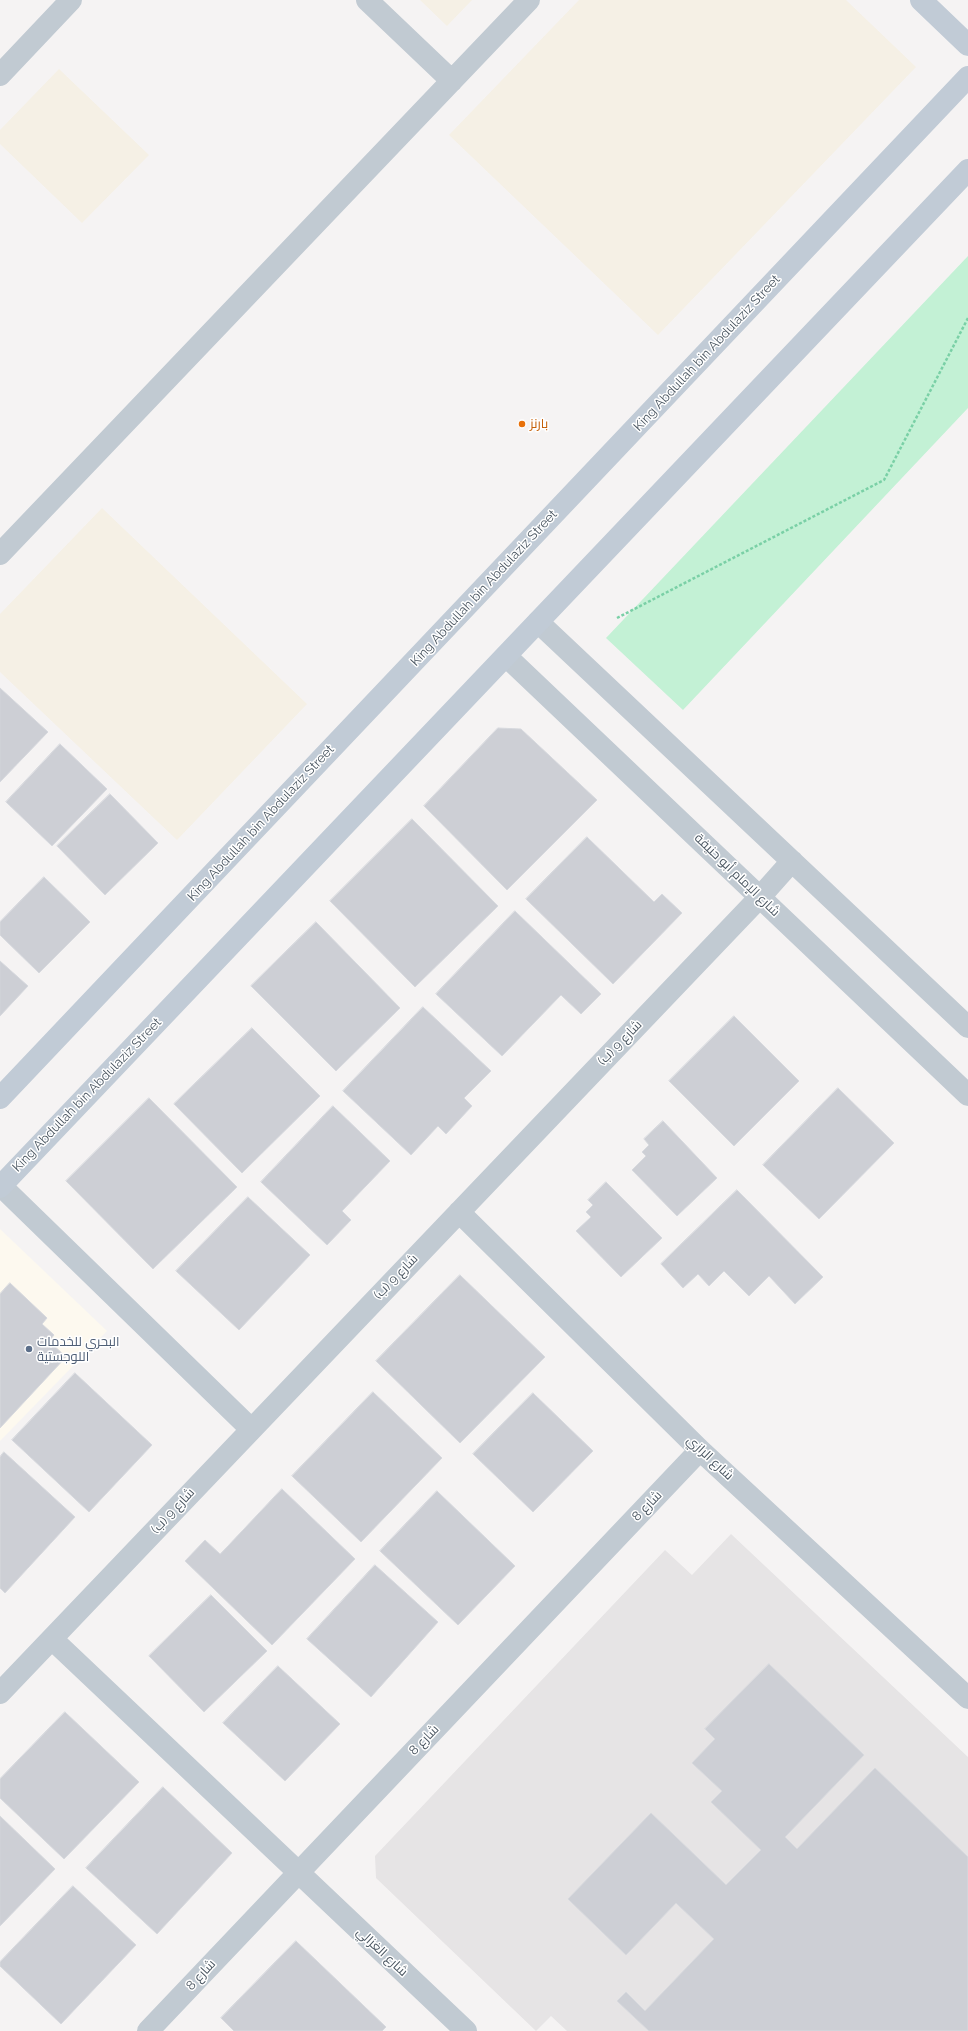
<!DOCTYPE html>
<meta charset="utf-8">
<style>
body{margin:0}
canvas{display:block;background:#f5f3f3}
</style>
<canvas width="968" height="2031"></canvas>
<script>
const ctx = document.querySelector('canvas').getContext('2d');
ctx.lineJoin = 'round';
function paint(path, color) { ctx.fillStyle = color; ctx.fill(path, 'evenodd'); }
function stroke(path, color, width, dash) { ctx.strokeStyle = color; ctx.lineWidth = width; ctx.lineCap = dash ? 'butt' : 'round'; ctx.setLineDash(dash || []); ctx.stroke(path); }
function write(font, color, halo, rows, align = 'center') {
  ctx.font = font + ' Raleway,Cairo,sans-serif'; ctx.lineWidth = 3; ctx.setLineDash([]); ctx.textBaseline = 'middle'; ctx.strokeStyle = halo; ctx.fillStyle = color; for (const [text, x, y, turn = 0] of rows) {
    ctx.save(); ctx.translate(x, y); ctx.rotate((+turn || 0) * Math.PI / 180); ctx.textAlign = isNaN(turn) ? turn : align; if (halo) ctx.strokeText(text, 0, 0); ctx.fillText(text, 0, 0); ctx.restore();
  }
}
paint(new Path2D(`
 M0,1229L107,1331L0,1441Z`), '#fdf9ef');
paint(new Path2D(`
 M731,1534L968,1757V2031H567L551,2016L536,2031L376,1878L375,1856L665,1550L692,1575Z`), '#e6e4e5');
paint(new Path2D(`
 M968,256V408L683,710L606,638Z`), '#c3f1d5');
paint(new Path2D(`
 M420,0H472L447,26Z
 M579,0H846L916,67L658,335L449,135Z
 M59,69L149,155L82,223L0,144V130Z
 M102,508L307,704L177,840L0,672V614Z`), '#f5f0e5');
const building = new Path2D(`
 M0,688L48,732L0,782Z
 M498,728L521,729L597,800L507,890L424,806Z
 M60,744L107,789L52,846L6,802Z
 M110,794L158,843L105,895L57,846Z
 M412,819L498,906L415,987L330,901Z
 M587,837L654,902L662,894L682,913L613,984L526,899Z
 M44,877L90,922L39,973L0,935V922Z
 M515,911L601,994L581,1014L561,995L502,1056L436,994Z
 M316,922L400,1008L336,1071L251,986Z
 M0,961L28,986L0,1016Z
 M423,1007L491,1071L464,1098L472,1106L446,1134L438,1126L411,1155L343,1091Z
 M734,1016L799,1081L734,1146L669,1081Z
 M252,1028L320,1096L242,1173L174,1104Z
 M838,1088L894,1143L819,1219L763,1165Z
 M149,1098L237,1187L153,1269L66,1181Z
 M333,1106L390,1161L342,1211L351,1220L327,1245L261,1182Z
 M663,1121L717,1178L677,1216L632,1170L646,1156L642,1152L649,1145L644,1139Z
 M606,1182L662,1238L621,1277L576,1231L591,1217L586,1212L593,1205L588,1200Z
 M737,1190L823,1277L795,1304L769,1276L749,1296L724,1271L709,1286L698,1274L683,1288L661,1264Z
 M248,1197L310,1255L239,1330L176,1271Z
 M460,1275L545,1357L460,1443L376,1361Z
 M10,1283L47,1318L42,1324L54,1335L49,1341L66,1357L0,1428V1294Z
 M75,1373L152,1445L89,1512L12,1440Z
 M373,1392L442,1458L361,1542L292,1476Z
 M533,1393L593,1451L533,1512L473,1454Z
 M4,1452L75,1517L5,1593L0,1588V1457Z
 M282,1489L355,1559L272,1645L185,1561L205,1540L220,1554Z
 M437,1491L515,1566L458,1625L380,1551Z
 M375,1565L438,1622L371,1697L307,1639Z
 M211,1595L267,1651L204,1712L149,1656Z
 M769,1664L864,1755L785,1837L797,1849L875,1768L968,1857V2031H649L617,2001L626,1992L645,2011L714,1939L676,1903L626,1955L568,1899L651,1813L726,1885L761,1850L711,1802L722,1791L692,1763L715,1739L705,1729Z
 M278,1666L340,1724L285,1781L223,1723Z
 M65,1712L139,1782L64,1859L0,1798V1779Z
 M163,1787L232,1853L157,1934L86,1868Z
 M0,1816L55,1869L0,1926Z
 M73,1886L136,1945L61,2024L0,1966V1962Z
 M296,1941L386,2027L382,2031H234L221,2018Z`);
paint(building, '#cdcfd5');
stroke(building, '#d7d9de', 1);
stroke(new Path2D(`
 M617,618L884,480L968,318`), '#7ad0a6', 2.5, [3, 2]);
stroke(new Path2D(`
 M367,0L452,81
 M0,75L71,0
 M0,554L529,0
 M538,622L968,1027
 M506,656L968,1095
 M1,1186L251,1429
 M459,1212L700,1450L968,1698
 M52,1639L466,2031
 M0,1693L760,897L792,861
 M148,2031L700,1450`), '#c1cad2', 22);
stroke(new Path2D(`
 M921,0L968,45
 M0,1098L968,77
 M0,1187L968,170`), '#c1cbd6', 22);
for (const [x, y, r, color] of [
 [522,424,4,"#e8710a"],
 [29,1349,4,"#5c6f8a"]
]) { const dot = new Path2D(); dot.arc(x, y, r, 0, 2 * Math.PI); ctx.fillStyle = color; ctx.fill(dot); stroke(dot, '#fff', 1.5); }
write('13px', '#4a5661', '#fff', [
 ["King Abdullah bin Abdulaziz Street",707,353,-47],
 ["King Abdullah bin Abdulaziz Street",484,588,-47],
 ["King Abdullah bin Abdulaziz Street",261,823,-47],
 ["شارع الإمام أبو حنيفة",737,875,44],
 ["شارع 9 (ب)",620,1043,-46],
 ["King Abdullah bin Abdulaziz Street",87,1095,-46],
 ["شارع 9 (ب)",396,1277,-46],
 ["شارع الرازي",710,1458,43],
 ["شارع 8",647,1506,-46],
 ["شارع 9 (ب)",173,1511,-47],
 ["شارع 8",424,1740,-46],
 ["شارع الغزالي",382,1952,43],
 ["شارع 8",201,1975,-47]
]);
write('13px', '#c56008', '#fff', [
 ["بارنز",530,424]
], 'left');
write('13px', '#4e5e75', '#fff', [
 ["البحري للخدمات",37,1342],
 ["اللوجستية",37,1357]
], 'left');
</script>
